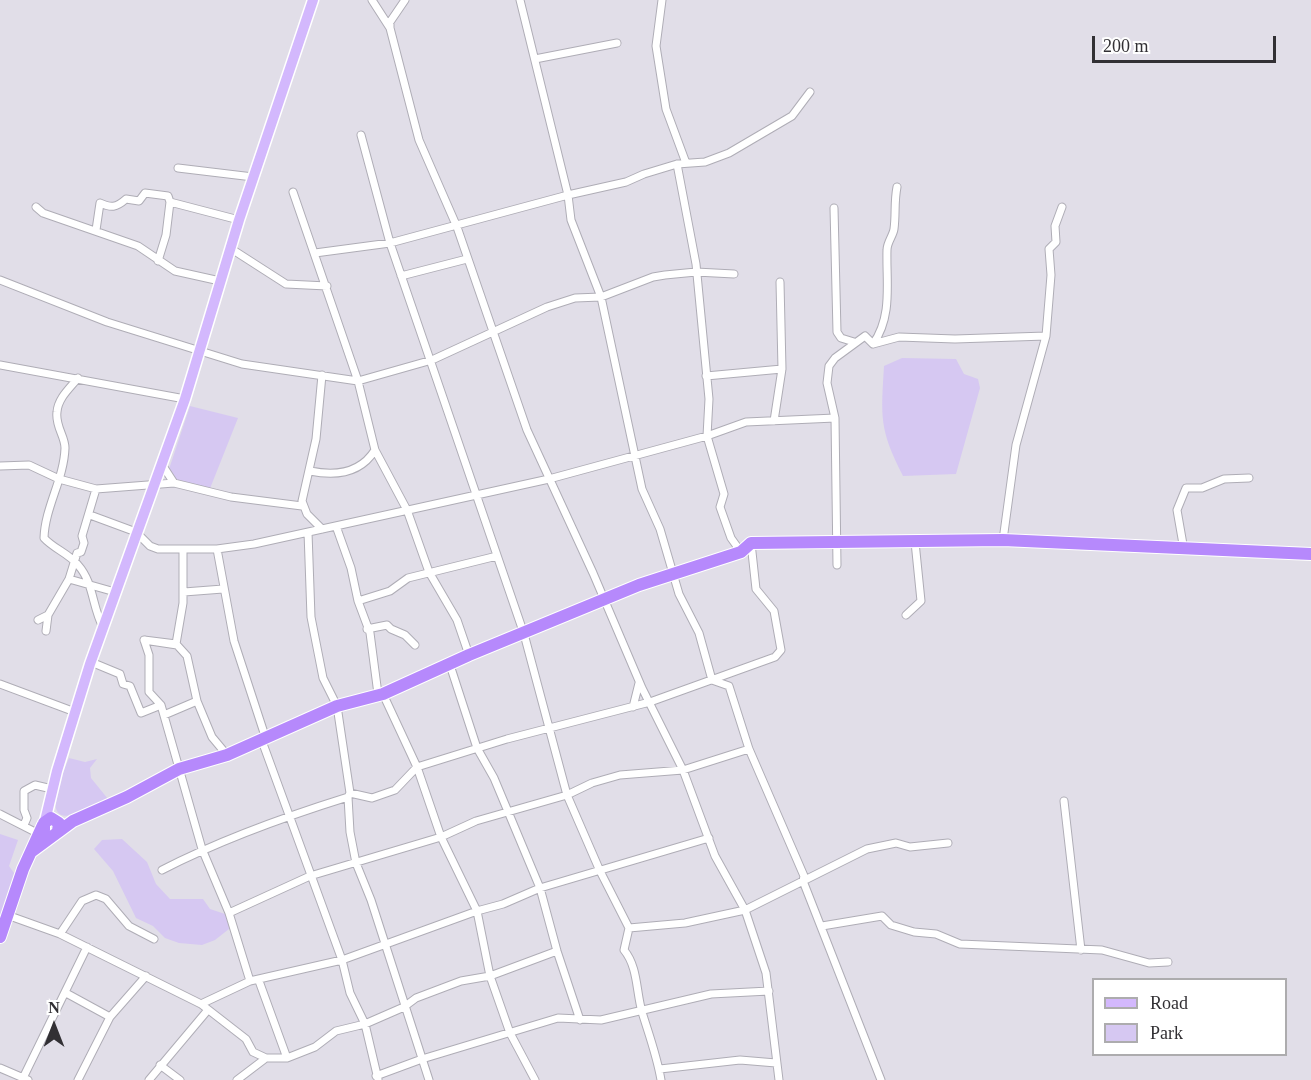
<!DOCTYPE html>
<style>
body{margin:0}
#map{position:relative;width:1311px;height:1080px;overflow:hidden;background:#e1dee8;font-family:"Times New Roman",serif}
canvas{display:block}
.legend{position:absolute;left:1092px;top:978px;width:195px;height:78px;box-sizing:border-box;background:#fff;border:2px solid #adacae;margin:0;padding:8px 10px;list-style:none;font-size:18px;color:#323034}
.legend li{display:flex;align-items:center;gap:12px;height:30px}
.legend b{width:30px;border:2px solid #adacae}
.north{position:absolute;left:24px;top:996px;width:60px;height:60px;-webkit-text-stroke:4px #fff;paint-order:stroke;rotate:0deg;font-size:16px;font-weight:700;line-height:24px;text-align:center;color:#323034}
.north::after{content:'';display:block;margin:auto;width:21px;height:27px;background:#323034;clip-path:polygon(50% 0,100% 100%,50% 72%,0 100%)}
.scale{position:absolute;left:1092px;top:36px;width:184px;height:27px;box-sizing:border-box;border:3px solid #323034;border-top:0;padding-left:8px;font-size:18px;line-height:21px;white-space:nowrap;color:#323034;-webkit-text-stroke:4px #fff;paint-order:stroke}
</style>
<div id="map">
<canvas width="1311" height="1080"></canvas>
<ul class="legend">
<li><b style="height:8px;background:#d3b8fd"></b>Road</li>
<li><b style="height:16px;background:#d6c8f2"></b>Park</li>
</ul>
<div class="north">N</div>
<div class="scale">200 m</div>
</div>
<script>
const ctx = document.querySelector('canvas').getContext('2d');
ctx.lineJoin = 'round';
function paint(path, color) { ctx.fillStyle = color; ctx.fill(path, 'evenodd'); }
function stroke(path, color, width, dash) { ctx.strokeStyle = color; ctx.lineWidth = width; ctx.lineCap = dash ? 'butt' : 'round'; ctx.setLineDash(dash || []); ctx.stroke(path); }
paint(new Path2D(`
 M902,358L956,359L964,374L978,379L980,388L956,474L903,476C879,429 881,417 884,366Z
 M190,406L238,418L209,491L176,482L169,469Z
 M69,758L85,762L97,759L90,768L91,778L108,799C97,804 85,812 73,815C39,823 64,770 69,758Z
 M0,834L18,840L9,866L14,873L0,915Z
 M122,839L147,862L156,884L170,899H203L210,909L228,915L229,929L215,940L202,945L179,943L165,938L153,926L136,918L113,871L94,849L102,840Z`), '#d6c8f2');
const street = new Path2D(`
 M372,0L390,28
 M405,0L390,22V28L419,140L457,227L527,430L593,573L642,688L683,770L715,856L745,910L766,973L779,1080
 M520,0L568,195L571,220L601,297L642,489L660,529L679,594L699,633L712,680L729,686L749,749L804,876L803,881L881,1080
 M662,0L656,46L666,109L686,163
 M535,59L617,43
 M361,135L390,243L524,634L567,795L600,871L629,928L624,950C638,967 636,991 642,1012C649,1035 657,1056 661,1080
 M677,164L696,264L709,399L707,436L724,494L720,507L731,538L741,552
 M178,168L253,177
 M293,192L358,381L375,450L407,510L429,572L457,620L469,655
 M36,207L43,213L138,246L175,271L220,281
 M834,208L837,332L841,338L854,342
 M96,230L100,203C111,208 116,208 126,199L139,201L145,193L168,196L170,202L239,220
 M230,248L286,284L327,286
 M315,253L390,243L568,195L626,182L644,174L677,164L705,162L729,153L792,116L810,92
 M158,261L166,235L170,202
 M401,276L467,259
 M0,280L107,322L242,364L358,381L432,360L547,307L575,298L601,297L653,277L665,275L696,272L734,274
 M873,344C893,316 886,282 887,250C887,242 893,236 894,229C896,214 894,202 897,187
 M0,365L185,399
 M706,376L782,369
 M78,378C70,388 58,398 57,412C55,426 65,436 65,448C64,479 45,507 44,538C54,549 68,553 78,565C94,583 92,607 103,627
 M774,421L782,369L780,282
 M161,463L174,483
 M0,466L29,465L59,479L96,489L174,483L231,497L302,506
 M310,471C334,476 360,474 375,450
 M96,489L82,536L84,543L81,552L77,553L69,579L115,592
 M90,515L136,532L150,546L158,549H217L254,544L549,479L707,436L746,422L835,418
 M336,526L351,568L358,601L370,633L378,694
 M322,529L307,514L302,501L316,439L322,375
 M308,532L311,617L323,678L337,706L350,793
 M1003,540L1016,445L1046,336L1051,275L1049,249L1056,242L1055,226L1062,207
 M217,549L234,641L266,739
 M183,550V603L176,644L144,640L177,645L187,656L197,701L212,737L227,755
 M1184,550L1177,510L1186,488H1202L1224,479L1249,478
 M837,565L835,418L827,383L829,366L835,358L865,336L873,344L899,337L955,339L1046,336
 M184,592L223,589
 M358,601L390,591L408,578L497,556
 M906,615L921,601L915,542
 M38,620L48,615L69,579
 M367,629L387,625L391,629L405,635L415,645
 M46,631L48,615
 M144,640L149,655V692L161,705L202,849L229,913L250,981
 M91,662L120,674L123,684L130,686L141,713L161,705
 M450,665L477,748L494,778L540,888L557,951L580,1020
 M0,684L75,712
 M383,694L417,767L441,837L477,911L490,976L510,1033L535,1080
 M633,707L639,683
 M164,715L197,701
 M262,741L342,960L350,993L365,1024L378,1079
 M348,797L350,832L356,863L371,900L429,1080
 M1064,801L1081,950
 M0,814L39,834
 M24,825L27,818L24,810V791L35,785L52,789
 M162,870C222,839 284,817 348,797L350,793L372,798L395,790L417,767L507,739L650,702L775,657L781,650L774,611L756,589L751,543
 M229,913L310,876L441,837L476,821L567,795L592,783L620,775L683,770L749,749
 M7,915L60,934L201,1004L246,1039L253,1052L266,1058
 M822,926L882,916L891,925L914,932L936,934L960,944L1102,950L1149,963L1168,962
 M629,928L685,923L745,910L867,849L896,843L910,847L948,843
 M60,934L82,901L96,895L106,899L129,926L154,939
 M259,981L287,1058
 M66,993L110,1017
 M201,1004L250,981L342,960L477,911L503,904L540,888L709,838
 M160,1065L180,1080
 M0,1068L28,1080
 M660,1069L740,1060L776,1063
 M376,1076L422,1059L558,1018L601,1020L711,994L769,991
 M23,1078L87,947
 M78,1080L110,1017L146,976
 M149,1080L207,1011
 M237,1080L266,1058H287L315,1047L336,1031L365,1024L404,1007L416,998L461,981L490,976L557,951`);
const primary = new Path2D(`
 M45,821L57,771L90,664L185,399L239,220L313,0`);
const highway = new Path2D(`
 M44,830V823L51,818L59,823L58,831
 M31,852L73,821L127,797L179,769L227,755L337,706L383,694L469,655L639,585L741,552L751,543L1003,540L1311,554
 M0,937L23,869L43,825`);
stroke(street, '#afadb6', 9);
stroke(primary, '#fff', 13);
stroke(highway, '#fff', 14);
stroke(street, '#fff', 7);
stroke(primary, '#d3b8fd', 10);
stroke(highway, '#b689fc', 12);
</script>
